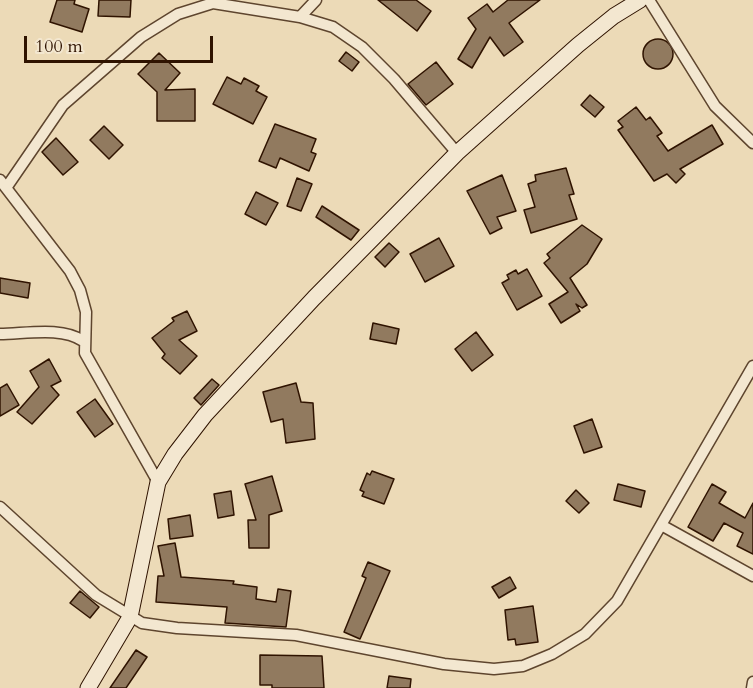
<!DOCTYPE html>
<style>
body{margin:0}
#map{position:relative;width:753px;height:688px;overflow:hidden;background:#ecdab7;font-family:Cardo,serif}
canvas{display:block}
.scale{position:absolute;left:24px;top:36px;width:189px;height:27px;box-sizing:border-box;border:3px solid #2f1300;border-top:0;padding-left:8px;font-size:18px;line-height:21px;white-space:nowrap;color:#2f1300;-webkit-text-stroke:4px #f3e7d0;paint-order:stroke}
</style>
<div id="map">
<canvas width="753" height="688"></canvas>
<div class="scale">100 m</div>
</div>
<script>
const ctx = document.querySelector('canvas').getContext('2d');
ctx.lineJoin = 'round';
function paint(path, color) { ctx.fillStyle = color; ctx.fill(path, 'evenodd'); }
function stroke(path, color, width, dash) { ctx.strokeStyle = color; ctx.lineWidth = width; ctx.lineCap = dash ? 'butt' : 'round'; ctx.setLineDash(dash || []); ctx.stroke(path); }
const building = new Path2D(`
 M57,0H75L74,4L89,9L82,32L50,22Z
 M99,0H131L130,17L98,16Z
 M378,0H416L431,11L417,31Z
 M508,0H540L509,23L523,42L504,56L490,37L472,68L458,59L476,29L468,18L487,4L493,12Z
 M643 54a15 15 0 1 1 30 0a15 15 0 1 1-30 0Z
 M346,52L359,62L352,71L339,61Z
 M159,53L180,73L165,90L195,89V121H157V92L138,74Z
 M436,62L453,84L426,105L408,84Z
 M227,77L241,84L244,78L259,86L256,91L267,97L253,124L213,104Z
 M590,95L604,107L595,117L581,105Z
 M636,107L646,120L650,117L662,133L657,136L668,151L712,125L723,144L680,169L685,174L676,183L667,174L654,181L618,130L623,127L618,121Z
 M275,124L316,139L311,152L316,154L309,171L280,158L276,168L259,161Z
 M104,126L123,145L109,159L90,140Z
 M56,138L78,162L63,175L42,152Z
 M566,168L574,194L569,195L577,219L531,233L524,210L535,207L528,184L536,181L535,175Z
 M502,175L516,211L497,217L502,228L490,234L467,191Z
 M297,178L312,184L301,211L287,206Z
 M256,192L278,203L266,225L245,214Z
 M322,206L359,230L351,240L316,217Z
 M582,225L602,239L587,264L570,278L587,305L582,308L576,304L580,311L561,323L549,304L568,292L544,263L550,258L547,254Z
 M439,238L454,266L425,282L410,254Z
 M389,243L399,252L385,267L375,257Z
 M527,269L542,296L517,310L502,283L509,279L507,275L516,270L518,274Z
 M0,278L30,283L28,298L0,293Z
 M187,311L197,331L179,340L197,356L180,374L162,358L165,354L152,338L174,321L172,318Z
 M373,323L399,329L396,344L370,339Z
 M476,332L493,355L472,371L455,349Z
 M49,359L61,381L51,386L59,395L32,424L17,412L39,387L30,371Z
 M212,379L219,385L201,405L194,398Z
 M296,383L301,402L313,403L315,439L286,443L283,419L271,422L263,392Z
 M7,384L19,405L0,416V388Z
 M95,399L113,424L95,437L77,412Z
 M592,419L602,447L584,453L574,426Z
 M372,471L394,479L384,504L362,496L364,492L360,490L367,473L370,475Z
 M272,476L282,511L269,515V548H249L248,520H256L245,484Z
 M618,484L645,491L641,507L614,500Z
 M712,484L726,492L719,503L745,518L753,503V554L737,546L743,533L724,523L713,541L688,527Z
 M576,490L589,503L579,513L566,501Z
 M231,491L234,515L218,518L214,494Z
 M190,515L193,536L170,539L168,519Z
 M175,543L181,577L234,581L233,584L257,587L256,599L276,602L278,589L291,591L286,627L225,623L227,607L156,602L158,576H164L158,546Z
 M368,562L390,571L360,639L344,632L366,578L362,576Z
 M510,577L516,588L499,598L492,587Z
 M80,591L99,607L90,618L70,603Z
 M533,606L538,642L516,645L515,639L508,640L505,610Z
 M136,650L147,657L126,688H110Z
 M260,655L322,656L324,688H272V685H260Z
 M389,676L411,679L410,688H387Z`);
paint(building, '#917a5f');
stroke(building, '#2f1300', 1.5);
const street = new Path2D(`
 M649,0L715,106L753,143
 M300,17L316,0
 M0,180L70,271L80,290L86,312L85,353L158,482
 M6,188L63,105L141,37L178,14L213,3L300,17L333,27L362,47L394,79L457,153
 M0,334C24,334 62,326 83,341
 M0,507L96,595L142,623L177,628L296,635L444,664L494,669L523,666L552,654L585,634L617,601L753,366
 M663,526L753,576
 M752,688L753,682`);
const secondary = new Path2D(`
 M88,688L130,617L158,482L175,454L205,415L314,298L457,153L578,45L614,16L640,0`);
stroke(street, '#5e452e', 13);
stroke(secondary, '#2f1300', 17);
stroke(street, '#f3e7d0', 10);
stroke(secondary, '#f3e7d0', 15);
</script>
